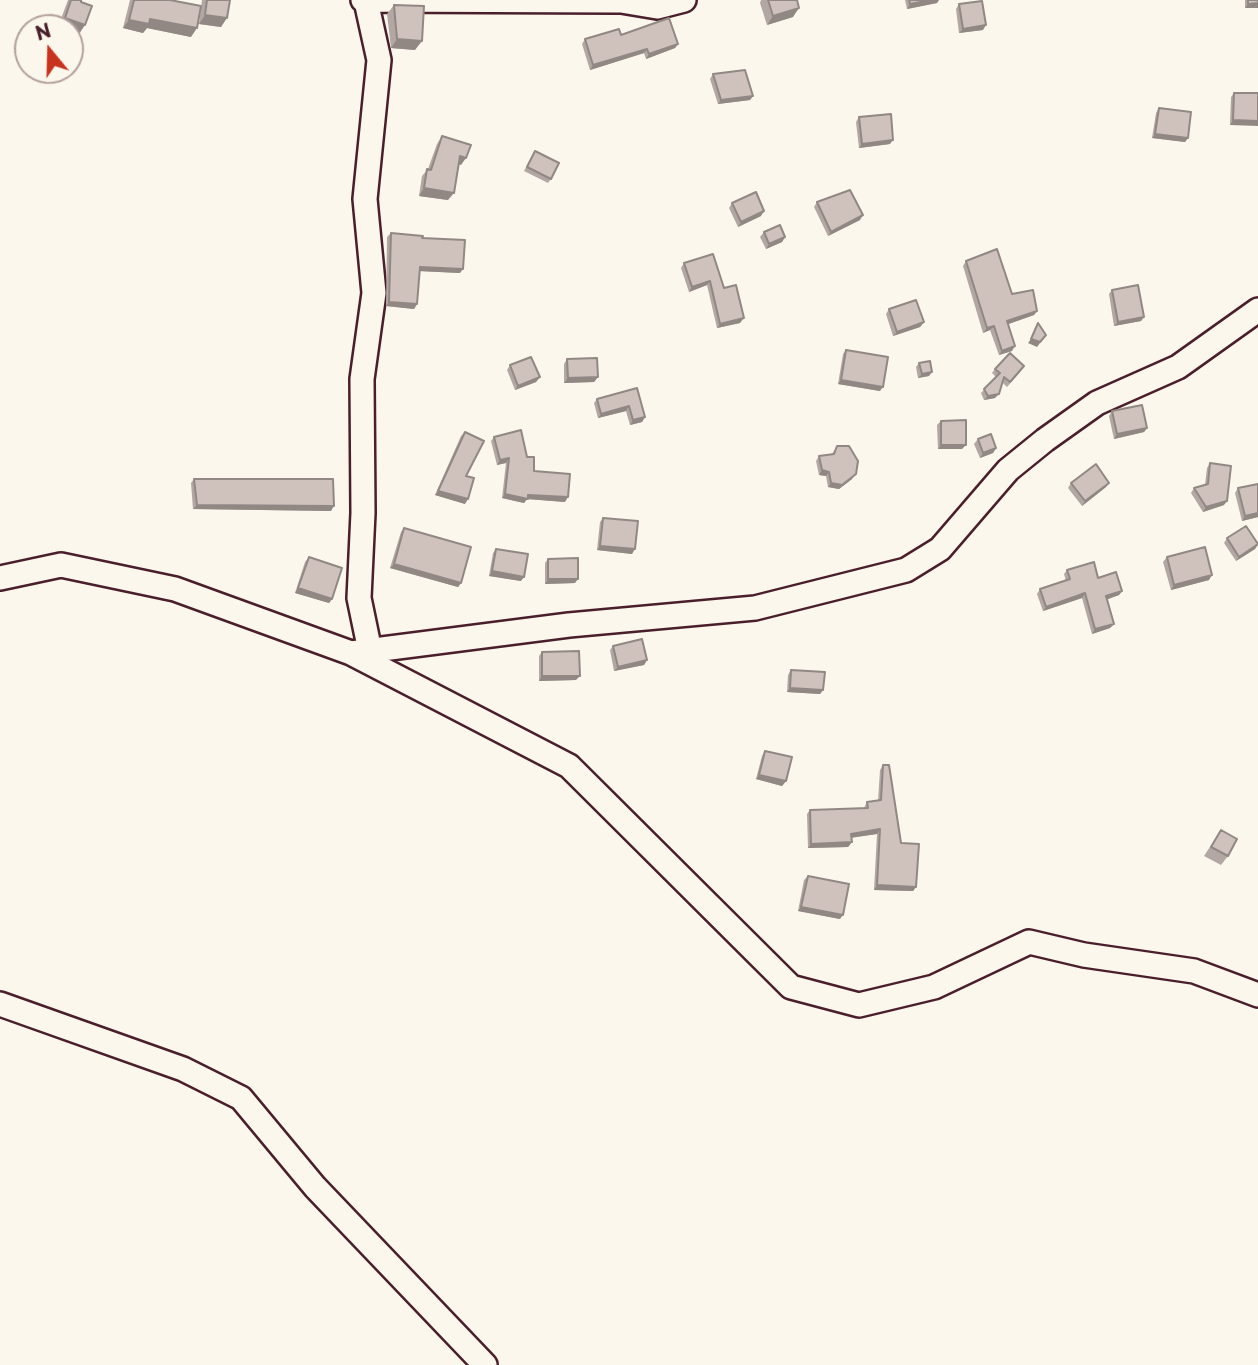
<!DOCTYPE html>
<style>
body{margin:0}
#map{position:relative;width:1258px;height:1365px;overflow:hidden;background:#fbf7ec;font-family:"Playpen Sans",sans-serif}
canvas{display:block}
.north{position:absolute;left:14px;top:14px;width:70px;height:70px;box-sizing:border-box;background:#fbf7ec;border:2px solid #b4a19f;border-radius:50%;rotate:341deg;font-size:19px;font-weight:700;line-height:28px;text-align:center;color:#4a1f2b}
.north::after{content:'';display:block;margin:auto;width:24px;height:32px;background:#c8321e;clip-path:polygon(50% 0,100% 100%,50% 72%,0 100%)}
</style>
<div id="map">
<canvas width="1258" height="1365"></canvas>
<div class="north">N</div>
</div>
<script>
const ctx = document.querySelector('canvas').getContext('2d');
ctx.lineJoin = 'round';
function stroke(path, color, width, dash) { ctx.strokeStyle = color; ctx.lineWidth = width; ctx.lineCap = dash ? 'butt' : 'round'; ctx.setLineDash(dash || []); ctx.stroke(path); }
function paint(path, color) { ctx.fillStyle = color; ctx.fill(path, 'evenodd'); }
const minor = new Path2D(`
 M363,0L618,1
 M615,0L657,7L684,0
 M366,1L379,60L365,199L374,293L362,379L363,513L359,598L370,651
 M0,578L61,565L175,589L351,653L569,766L791,987L859,1005L934,987L1029,942L1084,955L1194,971L1258,995
 M351,653L569,625L755,608L906,570L940,549L1008,470L1045,440L1097,403L1178,367L1258,310
 M0,1004L183,1069L241,1098L315,1187L485,1365`);
stroke(minor, '#4a1f2b', 28);
stroke(minor, '#fbf7ec', 23);
paint(new Path2D(`
 M68,0H81L79,34L70,28H62L58,27Z
 M130,0H170L191,37L147,28L143,33L123,28Z
 M202,0H230L221,27L199,24Z
 M761,0H797L793,17L767,25L760,3Z
 M905,0H939L937,3L907,9Z
 M1245,0H1258L1245,8Z
 M959,4L983,30L959,33L956,9Z
 M394,5L415,50L391,48L387,14Z
 M621,35L678,44L675,48L646,59L644,53L590,70L582,44L585,39Z
 M713,74L753,96L750,100L718,104L710,79Z
 M1234,93H1258L1230,125L1231,97Z
 M1159,108L1188,138L1185,142L1152,138L1156,113Z
 M859,117L890,144L859,148L856,122Z
 M442,136L461,165L459,164L448,200L419,196L422,176L428,169L437,144Z
 M535,151L551,179L548,183L524,171Z
 M817,202L860,220L828,236L814,207Z
 M732,203L761,216L738,227L729,208Z
 M764,232L785,237L782,242L766,249L760,237Z
 M391,233L422,238L460,273L420,271L417,304L414,309L386,306L387,237Z
 M966,261L1037,311L1034,315L1008,324L1012,351L999,355L990,330L983,333L963,266Z
 M684,263L724,288L740,323L717,328L707,285L689,292L681,268Z
 M1112,290L1144,317L1141,321L1114,326L1109,294Z
 M889,309L924,322L920,327L893,336L886,314Z
 M846,350L880,391L838,384L843,354Z
 M567,359L598,377L594,382L564,383V364Z
 M919,363L929,376L918,378L916,367Z
 M510,365L540,377L536,382L515,390L507,370Z
 M995,369L1021,371L1007,387L1002,382L995,398L984,400L981,393L996,377L992,373Z
 M637,388L645,417L642,422L630,425L626,411L598,418L594,403L597,399Z
 M1112,411L1147,428L1144,432L1114,439L1109,416Z
 M941,421L962,449H938L937,425Z
 M465,432L466,476L465,504L435,495L461,436Z
 M494,437L527,457L534,471L565,502L527,499L524,503L502,498L506,463L497,465L491,441Z
 M978,439L996,448L993,453L980,458L974,444Z
 M837,446L852,479L839,489L828,487L826,476L819,475L816,461L819,456L832,454Z
 M1210,463L1224,505L1203,512L1191,493L1194,488L1205,485L1207,468Z
 M194,479L331,511L193,509L191,483Z
 M1071,483L1106,487L1082,506L1068,488Z
 M1238,488L1258,517L1242,521L1235,493Z
 M603,518L632,554L597,550L600,522Z
 M404,528L461,583L458,587L390,568L401,532Z
 M1227,538L1258,544L1255,549L1236,561L1224,543Z
 M496,549L521,581L489,576L493,553Z
 M309,557L332,599L329,603L295,593L305,562Z
 M1167,557L1209,580L1171,590L1163,562Z
 M548,559L575,583L545,584V563Z
 M1067,570L1098,578L1122,591L1119,595L1107,599L1114,624L1110,628L1092,634L1082,598L1043,611L1037,594L1040,589L1066,581L1064,574Z
 M613,646L647,660L644,665L614,671L610,650Z
 M542,652L576,680L539,681V656Z
 M791,670L823,690L820,694L787,692L788,675Z
 M765,751L786,781L782,786L756,779L762,756Z
 M883,765L901,843L916,887L913,891L874,890L877,834L851,838L852,842L848,847L808,848L807,814L810,810L864,808L867,802L878,801L880,770Z
 M1221,830L1228,856L1221,865L1204,856Z
 M808,876L840,919L798,911L804,880Z`), '#b2a7a2');
paint(new Path2D(`
 M931,0H939L937,3L907,9L910,4Z
 M1258,3V8H1245L1248,4Z
 M799,8L793,17L767,25L773,16Z
 M205,15L227,18L221,27L199,24Z
 M65,18L85,25L79,34L70,31V28H62L58,27Z
 M150,19L197,28L191,37L147,28L143,33L123,28L129,20Z
 M986,25L983,30L959,33L963,29Z
 M397,39L422,41L415,50L391,48Z
 M678,44L675,48L646,59L649,54Z
 M647,49L644,53L590,70L593,65Z
 M753,96L750,100L718,104L721,100Z
 M1233,120L1258,121V126L1230,125Z
 M1155,134L1188,138L1185,142L1152,138Z
 M893,140L890,144L859,148L862,144Z
 M460,156L466,158L461,165L455,163Z
 M424,188L454,193L448,200L419,196Z
 M764,211L761,216L738,227L741,222Z
 M863,215L860,220L828,236L831,232Z
 M785,237L782,242L766,249L769,244Z
 M420,267L463,269L460,273L417,271Z
 M710,281L707,285L689,292L692,287Z
 M389,302L417,304L414,309L386,306Z
 M1037,311L1034,315L1003,326L1007,321Z
 M1144,317L1141,321L1114,326L1118,322Z
 M744,318L740,323L717,328L720,324Z
 M924,322L920,327L893,336L897,332Z
 M994,326L990,330L983,333L987,328Z
 M1031,339H1043L1037,347L1028,343Z
 M1015,346L1012,351L999,355L1002,351Z
 M932,372L929,376L918,378L922,374Z
 M540,377L536,382L515,390L518,386Z
 M598,377L594,382L564,383L568,378Z
 M841,380L883,387L880,391L838,384Z
 M999,394L995,398L984,400L988,396Z
 M629,406L626,411L598,418L601,414Z
 M645,417L642,422L630,425L633,420Z
 M1147,428L1144,432L1114,439L1117,434Z
 M941,445H966L962,449H938Z
 M996,448L993,453L980,458L983,453Z
 M509,458L506,463L497,465L500,460Z
 M822,470L829,472L826,476L819,475Z
 M856,474L852,479L839,489L828,487L831,483Z
 M1109,483L1106,487L1082,506L1085,501Z
 M438,491L468,499L465,504L435,495Z
 M505,494L528,495L568,497L565,502L527,499L524,503L502,498Z
 M1227,501L1224,505L1203,512L1206,507Z
 M197,505L334,506L331,511L193,509Z
 M1258,513V517L1242,521L1245,516Z
 M1258,544L1255,549L1236,561L1239,557Z
 M600,546L635,549L632,554L597,550Z
 M394,564L461,583L458,587L390,568Z
 M492,571L524,577L521,581L489,576Z
 M1212,575L1209,580L1171,590L1174,585Z
 M548,579H578L575,583L545,584Z
 M298,588L332,599L329,603L295,593Z
 M1122,591L1119,595L1103,601L1106,596Z
 M1085,593L1082,598L1043,611L1046,607Z
 M1114,624L1110,628L1092,634L1095,629Z
 M647,660L644,665L614,671L618,667Z
 M542,676H580L576,680L539,681Z
 M790,688L823,690L820,694L787,692Z
 M759,775L786,781L782,786L756,779Z
 M880,829L877,834L848,838L851,834Z
 M852,842L848,847L808,848L811,844Z
 M877,885L916,887L913,891L874,890Z
 M801,907L843,915L840,919L798,911Z`), '#918884');
const building = new Path2D(`
 M71,0H81V2L92,6L85,25L65,18Z
 M134,0H170L201,6L197,28L150,19L149,24L129,20Z
 M207,0H230L227,18L205,15Z
 M768,0H797L799,8L773,16Z
 M909,0H931L910,4Z
 M1248,0H1258V3L1248,4Z
 M982,1L986,25L963,29L959,4Z
 M394,5L424,6L422,41L397,39Z
 M669,18L678,44L649,54L647,49L593,65L585,39L619,29L621,35Z
 M745,70L753,96L721,100L713,74Z
 M1234,93H1258V121L1233,120Z
 M1159,108L1191,112L1188,138L1155,134Z
 M891,114L893,140L862,144L859,117Z
 M442,136L471,145L466,158L460,156L454,193L424,188L427,169L431,170Z
 M535,151L559,163L551,179L527,167Z
 M850,190L863,215L831,232L817,202Z
 M756,192L764,211L741,222L732,203Z
 M780,225L785,237L769,244L764,232Z
 M391,233L423,236L422,238L465,240L463,269L420,267L417,304L389,302Z
 M997,249L1012,294L1033,290L1037,311L1007,321L1015,346L1002,351L994,326L987,328L966,261Z
 M713,254L724,288L736,285L744,318L720,324L710,281L692,287L684,263Z
 M1138,285L1144,317L1118,322L1112,290Z
 M916,300L924,322L897,332L889,309Z
 M1038,323L1046,335L1040,342L1031,339Z
 M846,350L888,357L883,387L841,380Z
 M1010,353L1024,366L1010,382L1004,377L999,394L988,396L984,389L1000,373L995,369Z
 M531,357L540,377L518,386L510,365Z
 M597,358L598,377L568,378L567,359Z
 M930,361L932,372L922,374L919,363Z
 M637,388L645,417L633,420L629,406L601,414L597,399Z
 M1142,405L1147,428L1117,434L1112,411Z
 M966,420V445H941V421Z
 M521,430L527,457H534V471L570,474L568,497L528,495V499L505,494L509,458L500,460L494,437Z
 M465,432L484,441L466,476L474,478L468,499L438,491Z
 M991,434L996,448L983,453L978,439Z
 M837,446H849L858,461L856,474L842,485L831,483L829,472L822,470L819,456L834,454Z
 M1210,463L1231,466L1227,501L1206,507L1194,488L1208,484Z
 M1096,464L1109,483L1085,501L1071,483Z
 M194,479H333L334,506L197,505Z
 M1258,484V513L1245,516L1238,488Z
 M603,518L638,521L635,549L600,546Z
 M1246,526L1258,544L1239,557L1227,538Z
 M404,528L471,547L461,583L394,564Z
 M1205,547L1212,575L1174,585L1167,557Z
 M496,549L528,554L524,577L492,571Z
 M309,557L342,568L332,599L298,588Z
 M578,558V579H548V559Z
 M1094,562L1098,578L1116,572L1122,591L1106,596L1114,624L1095,629L1085,593L1046,607L1040,589L1070,579L1067,570Z
 M642,639L647,660L618,667L613,646Z
 M579,651L580,676H542V652Z
 M791,670L825,672L823,690L790,688Z
 M765,751L792,757L786,781L759,775Z
 M883,765H889L901,843L919,844L916,887L877,885L880,829L851,834L852,842L811,844L810,810L868,808L867,802L881,800Z
 M1221,830L1237,839L1228,856L1211,847Z
 M808,876L849,884L843,915L801,907Z`);
paint(building, '#cfc2bc');
stroke(building, '#918884', 2);
</script>
